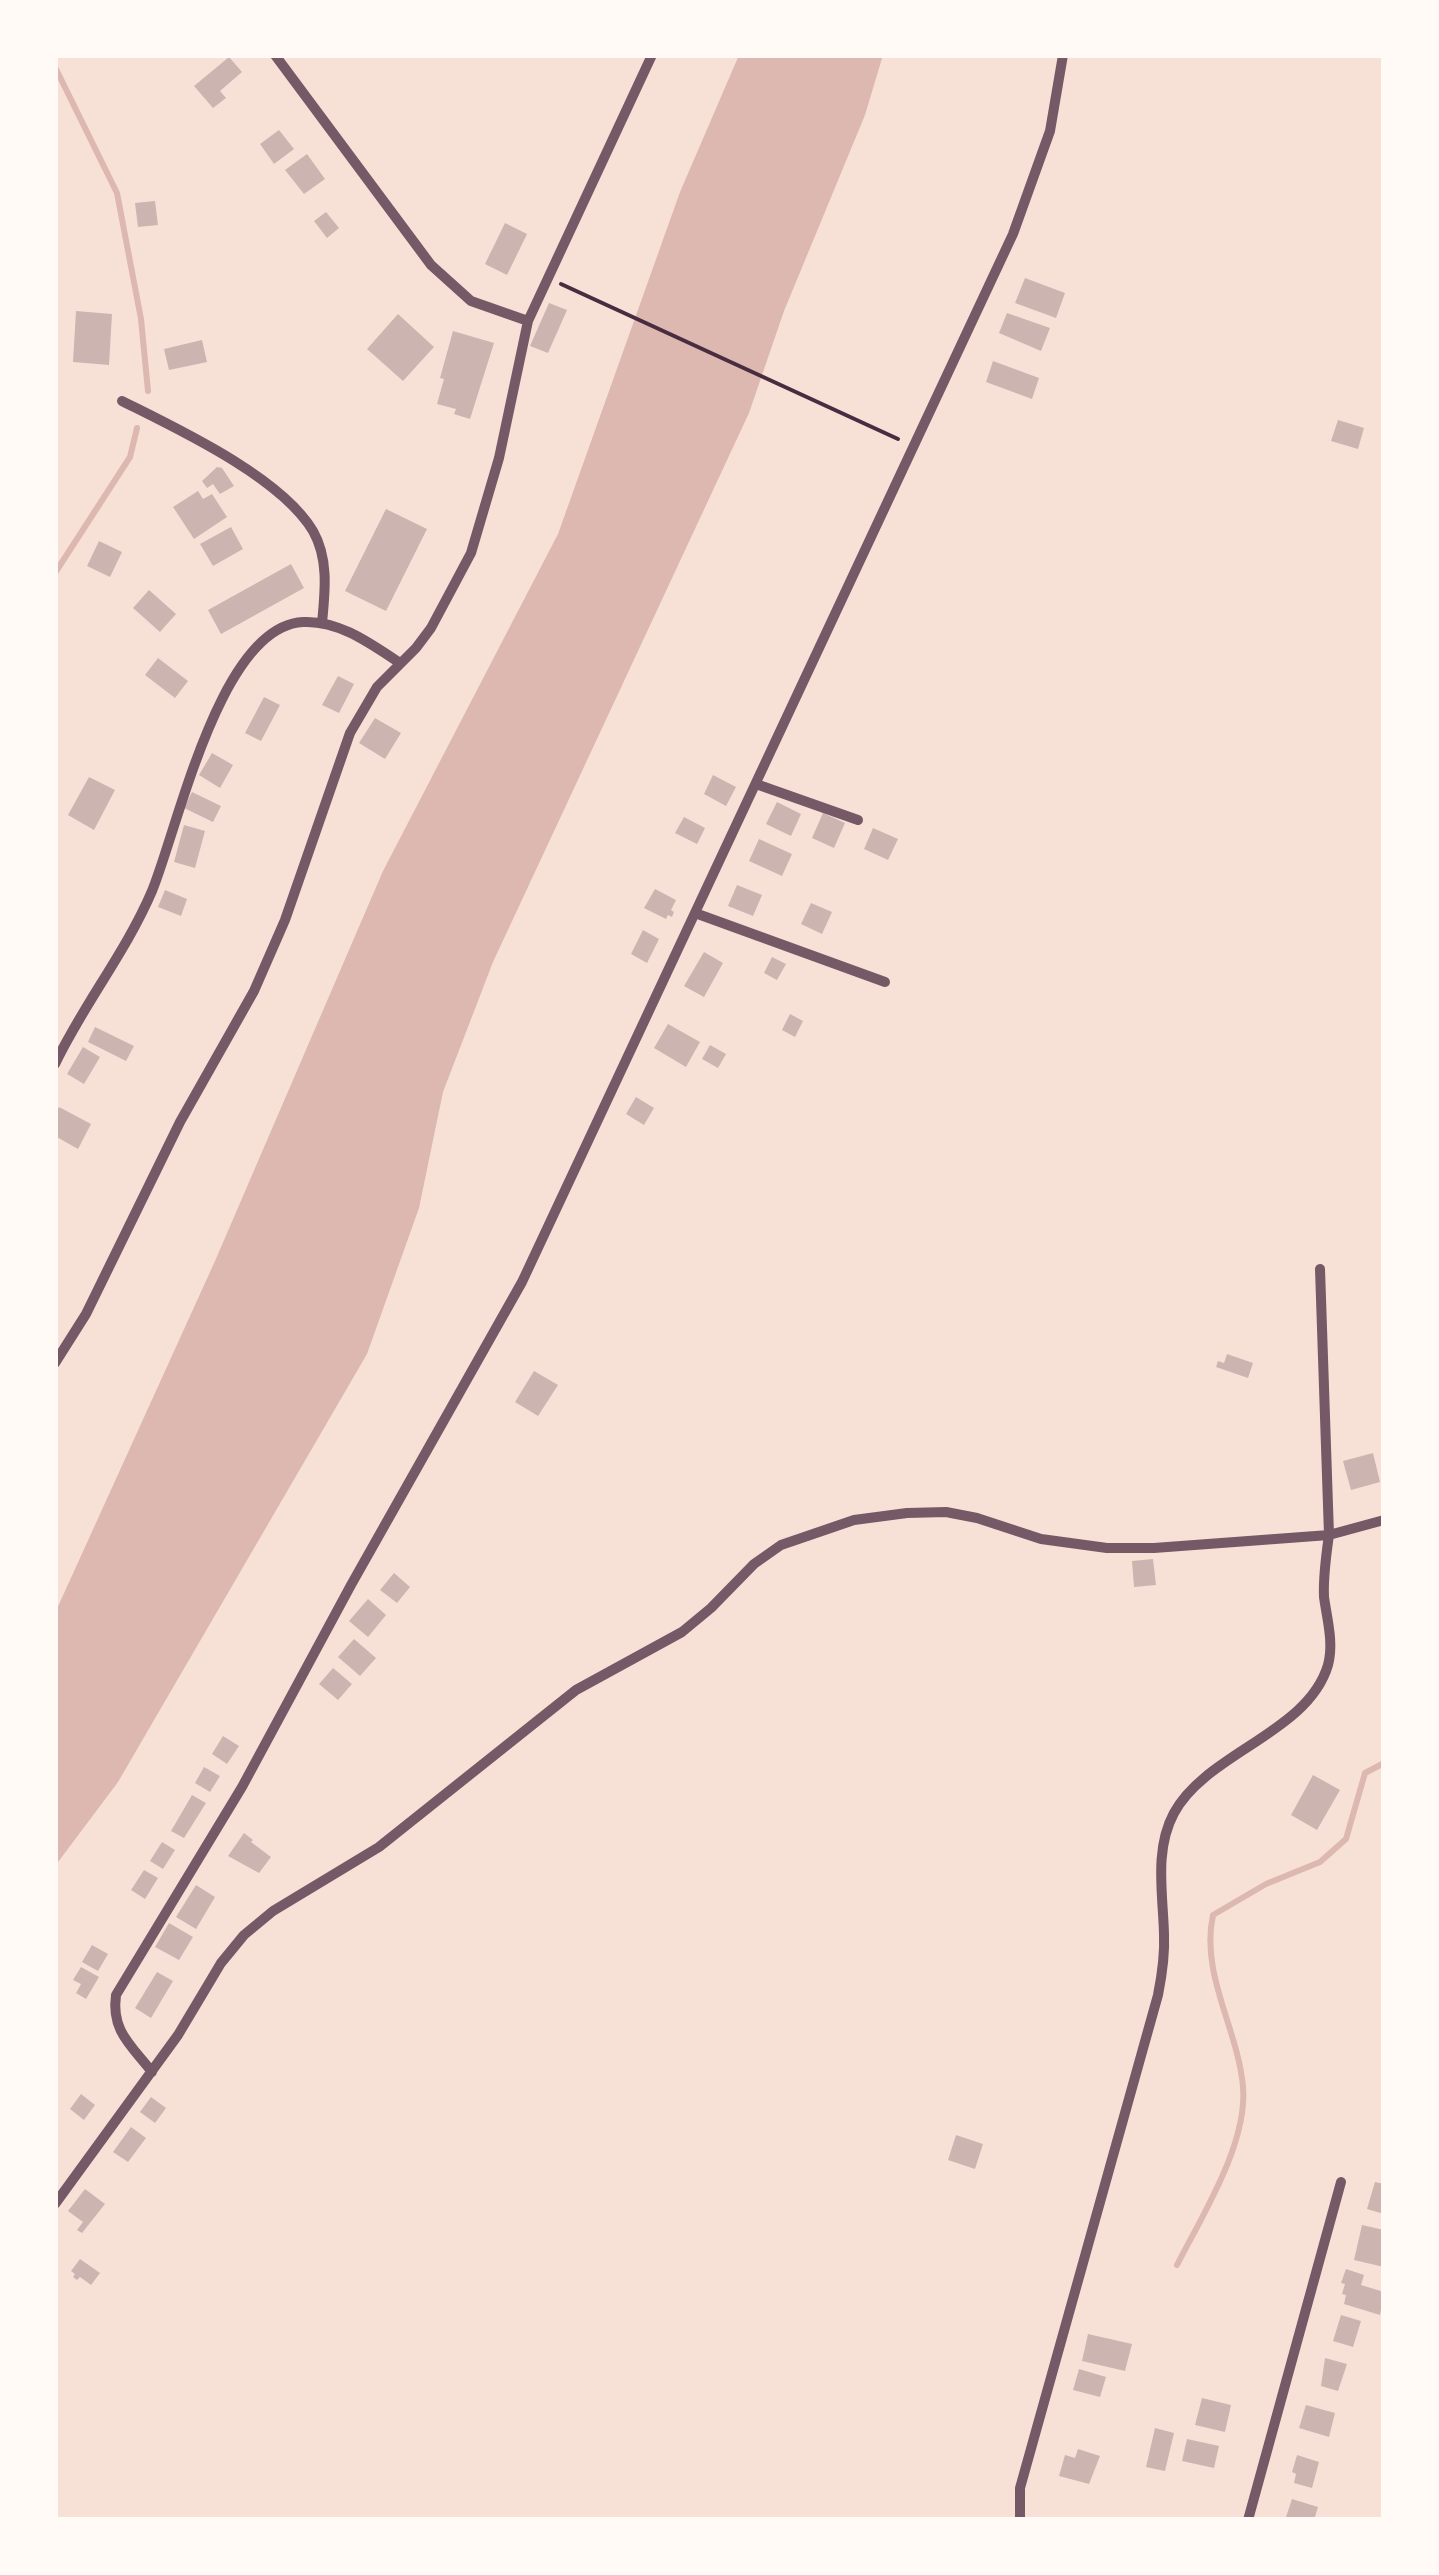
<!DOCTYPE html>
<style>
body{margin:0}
#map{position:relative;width:1439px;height:2575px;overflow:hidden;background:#f7e1d7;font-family:Figtree,sans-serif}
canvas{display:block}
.frame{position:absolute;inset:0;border:58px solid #fffaf5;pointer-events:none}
</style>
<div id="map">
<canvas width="1439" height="2575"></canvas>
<div class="frame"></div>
</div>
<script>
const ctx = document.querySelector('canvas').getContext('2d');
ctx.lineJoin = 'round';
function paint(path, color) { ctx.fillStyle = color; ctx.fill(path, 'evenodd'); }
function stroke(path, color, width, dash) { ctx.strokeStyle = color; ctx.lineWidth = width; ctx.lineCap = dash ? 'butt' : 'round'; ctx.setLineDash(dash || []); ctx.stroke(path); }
paint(new Path2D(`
 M739,55H883L865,115L784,311L749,413L493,962L443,1092L419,1208L367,1354L118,1782L55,1866V1613L215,1261L383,871L558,534L680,192Z`), '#dcb8b0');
stroke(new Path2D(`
 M55,67L117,193L141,319L148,391
 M55,573L130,457L137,428
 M1177,2265C1202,2216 1248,2143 1243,2087C1238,2029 1200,1974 1213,1915L1266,1884L1320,1862L1346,1839L1365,1773L1384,1763`), '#dcb8b0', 6);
paint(new Path2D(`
 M229,57L242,72L220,91L226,98L213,108L194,86Z
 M279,130L294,149L274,164L260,144Z
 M307,154L325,179L304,194L285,170Z
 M155,201L158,225L138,227L135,203Z
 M326,212L339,228L327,238L314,221Z
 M505,223L527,234L507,275L485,264Z
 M1025,278L1065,293L1056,318L1015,303Z
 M549,303L567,310L548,353L530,346Z
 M76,311L112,314L109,365L73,362Z
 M1007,313L1050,328L1041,351L999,333Z
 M398,314L434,347L403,381L367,349Z
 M453,331L494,343L470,419L454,414L456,409L437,404L444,379L440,378Z
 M202,340L207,362L169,370L164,349Z
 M993,361L1039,378L1032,399L986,382Z
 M1338,420L1364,428L1358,449L1331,441Z
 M217,467L222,468L234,486L220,494L213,484L207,488L202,481Z
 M198,491L203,499L212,494L227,517L194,539L173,507Z
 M386,509L427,529L386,611L345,591Z
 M231,527L243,549L213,566L200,544Z
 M99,541L122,552L110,577L87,566Z
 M291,564L304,588L221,634L208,610Z
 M149,590L176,614L160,632L133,608Z
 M158,658L188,681L175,698L145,675Z
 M338,676L354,684L339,713L322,705Z
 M264,697L280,705L261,741L245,733Z
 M375,718L401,733L385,759L359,743Z
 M212,753L233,765L220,788L199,775Z
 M713,775L736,787L726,806L704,794Z
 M89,777L115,790L94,830L68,815Z
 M192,792L221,806L213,822L184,808Z
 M777,802L801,814L791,836L766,824Z
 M823,813L845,823L834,848L812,838Z
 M684,817L705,828L697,844L675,833Z
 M184,825L205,831L195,868L174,862Z
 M873,828L898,839L888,860L864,849Z
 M759,839L792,854L782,876L749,861Z
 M737,885L762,895L753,916L728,906Z
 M655,889L676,900L671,910L674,912L672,917L668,915L666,919L644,908Z
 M165,890L187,899L181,916L158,907Z
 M811,903L832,912L822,934L801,924Z
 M643,930L659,939L647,963L631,954Z
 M704,952L723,963L704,997L684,986Z
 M772,957L786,964L777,980L764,973Z
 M790,1014L803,1021L795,1037L782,1030Z
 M668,1024L700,1042L686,1067L654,1048Z
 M95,1027L134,1046L126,1061L88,1042Z
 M710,1045L726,1054L718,1068L702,1059Z
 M83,1047L100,1057L84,1084L67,1074Z
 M636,1097L654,1108L644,1125L626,1114Z
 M59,1107L91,1124L78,1149L55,1136V1114Z
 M1227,1354L1253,1363L1248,1378L1216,1367L1218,1361L1224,1363Z
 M534,1371L558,1385L538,1416L515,1402Z
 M1373,1453L1380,1482L1351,1490L1343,1461Z
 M1153,1559L1156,1585L1134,1587L1132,1561Z
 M394,1573L410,1587L397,1603L380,1590Z
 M368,1599L386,1615L368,1637L349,1621Z
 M354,1639L376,1658L360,1676L338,1657Z
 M333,1668L352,1684L338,1700L319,1684Z
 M223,1736L239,1746L227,1764L212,1754Z
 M204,1767L220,1776L210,1792L195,1783Z
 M1313,1775L1340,1790L1317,1830L1291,1815Z
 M192,1795L206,1803L184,1838L171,1831Z
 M244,1833L253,1840L251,1842L271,1857L259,1873L228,1856Z
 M162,1842L175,1850L163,1869L150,1861Z
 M144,1870L158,1878L145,1899L131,1890Z
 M196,1885L215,1897L196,1929L176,1917Z
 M169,1923L193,1937L179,1960L155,1947Z
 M92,1945L108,1954L98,1971L82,1962Z
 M81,1967L99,1977L86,1999L76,1993L81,1984L73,1980Z
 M157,1972L173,1981L151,2018L135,2008Z
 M81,2094L95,2105L84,2120L70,2109Z
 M151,2097L166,2108L155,2123L140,2112Z
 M131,2127L146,2138L128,2162L113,2152Z
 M956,2135L983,2144L975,2169L948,2160Z
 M1375,2182L1384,2184V2214L1367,2209Z
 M85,2189L105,2204L82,2233L77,2230L83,2222L68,2211Z
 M1362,2225L1384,2230V2267L1354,2260Z
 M80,2259L100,2273L91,2285L80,2277L77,2280L73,2277L75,2274L71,2271Z
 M1346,2269L1364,2275L1361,2285L1384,2292L1380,2315L1344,2304L1346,2295L1342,2294L1345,2284L1341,2283Z
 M1341,2315L1361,2321L1353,2347L1333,2341Z
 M1088,2334L1132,2344L1125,2371L1082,2361Z
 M1325,2358L1347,2364L1338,2391L1321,2386Z
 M1079,2369L1106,2377L1100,2397L1073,2390Z
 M1202,2398L1231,2405L1225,2432L1195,2425Z
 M1306,2405L1335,2413L1329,2437L1299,2428Z
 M1155,2428L1174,2433L1165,2471L1146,2467Z
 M1187,2439L1219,2446L1214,2468L1182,2461Z
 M1078,2449L1100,2456L1089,2484L1059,2476L1065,2455L1075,2458Z
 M1297,2455L1319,2462L1312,2488L1294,2483L1296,2474L1292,2472Z
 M1292,2499L1318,2507L1314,2520H1285Z`), '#ccb4b1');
stroke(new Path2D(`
 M561,284L898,439`), '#4a2c40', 4);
stroke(new Path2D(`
 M275,55L431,265L471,301L528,321
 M122,401C178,429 281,477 313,531C329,559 325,592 322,623
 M756,784L858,820
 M695,913L885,982
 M55,1064C83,1005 126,952 152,891C178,828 220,626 303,622C339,620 371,644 400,663
 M55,1363L86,1314L180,1122L254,991L285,920L350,733L377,687L416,648L431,628L471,553L499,458L528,321L652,55
 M152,2072C131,2045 111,2031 116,1995L242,1787L351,1585L522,1282L1013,234L1050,131L1063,55
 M55,2204L178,2035L221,1963L244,1935L273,1911L379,1847L576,1690L682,1632L711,1608L754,1564L781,1545L854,1520L907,1513L946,1512L977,1518L1041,1539L1107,1548H1154L1329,1535L1384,1520
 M1020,2520V2488L1158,1995C1162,1975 1165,1955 1164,1934C1163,1894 1154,1850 1174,1813C1206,1753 1308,1733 1328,1665C1334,1643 1327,1619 1324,1597C1323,1576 1326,1556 1329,1535L1320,1269
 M1248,2520L1341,2182`), '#755966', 10);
</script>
